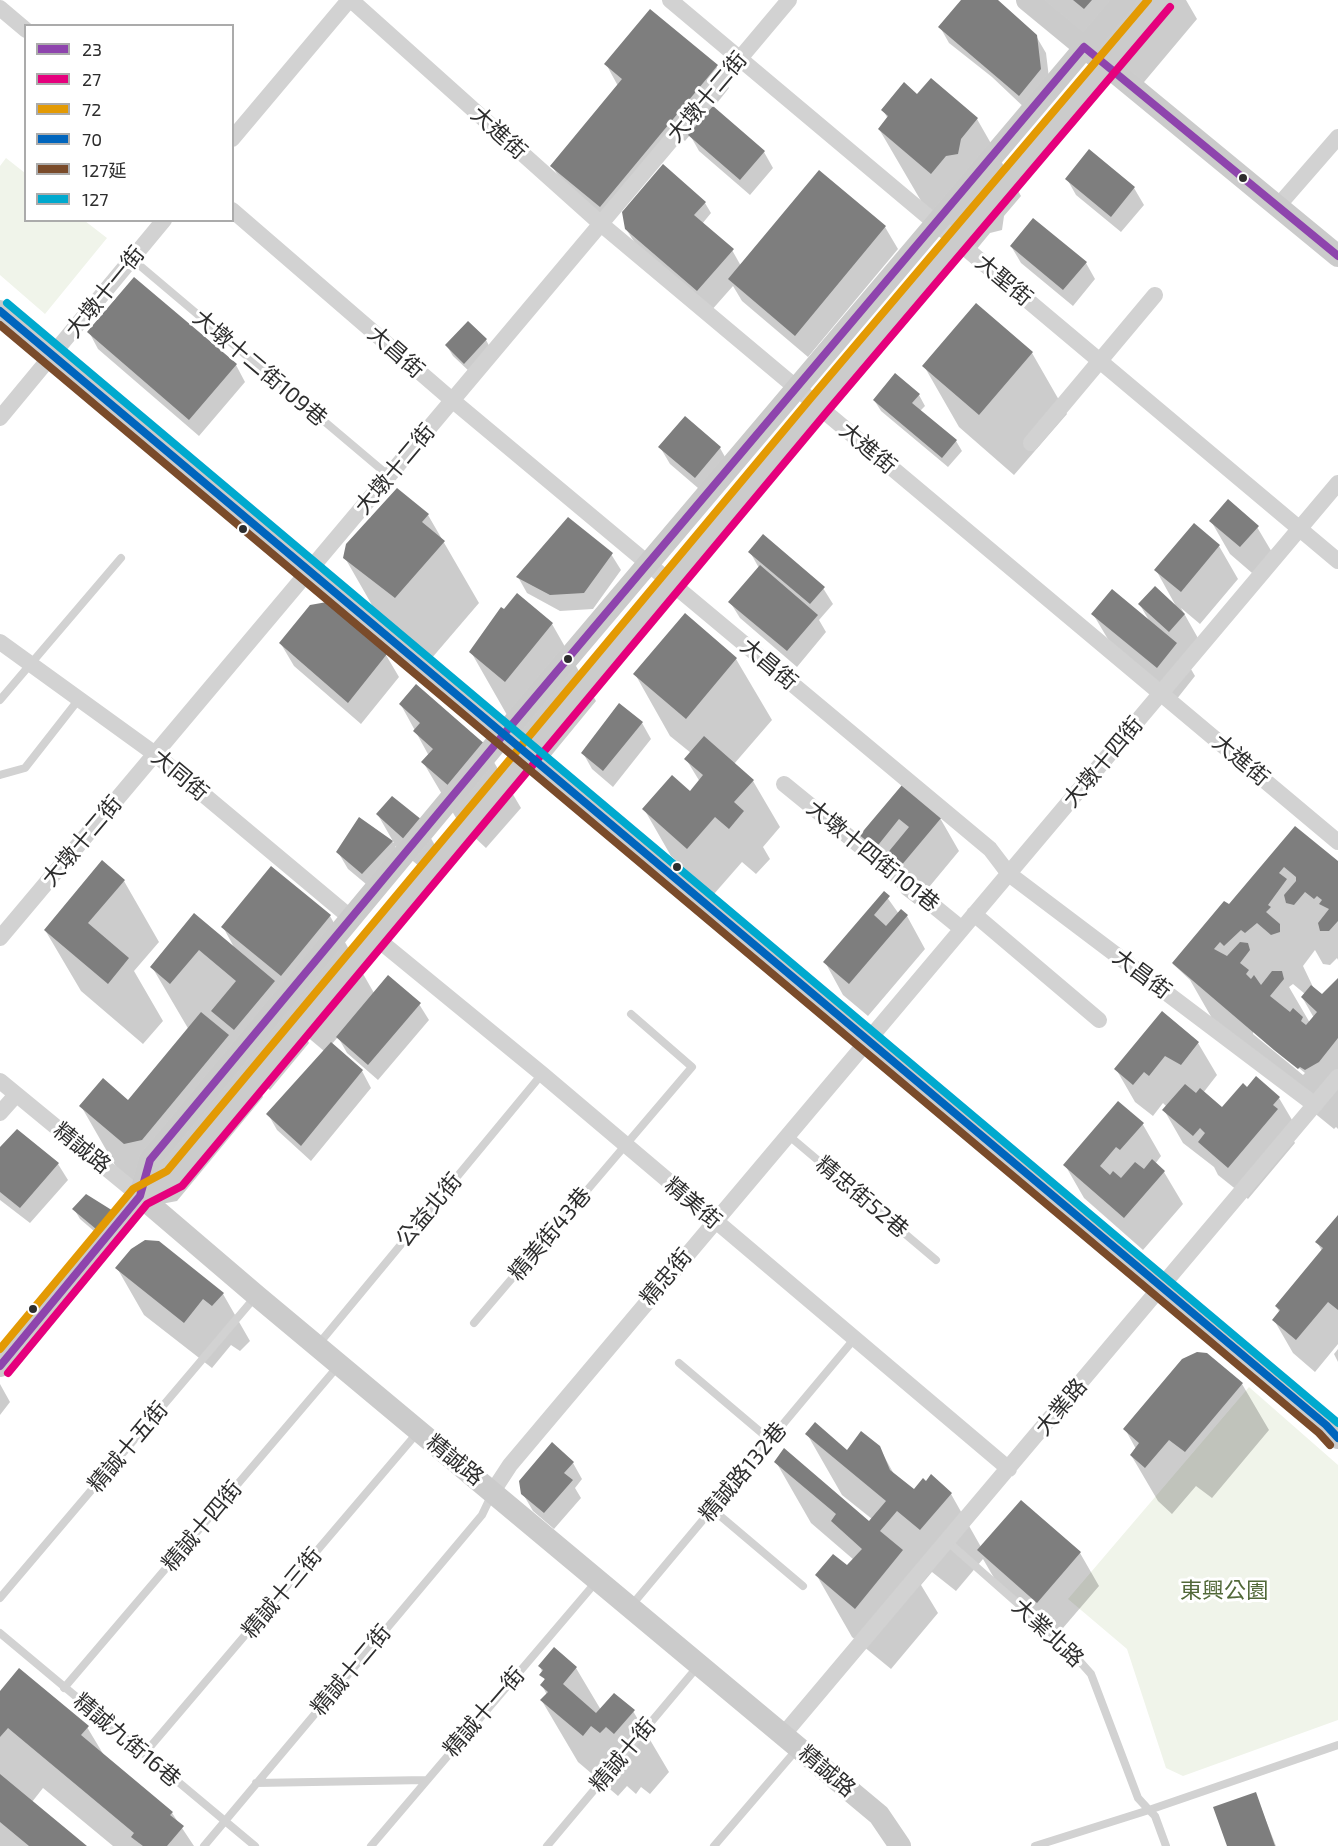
<!DOCTYPE html>
<meta charset="utf-8">
<style>
body{margin:0}
#map{position:relative;width:1338px;height:1846px;overflow:hidden;background:#fff;font-family:"Exo 2","Noto Sans TC",sans-serif}
canvas{display:block}
.legend{position:absolute;left:24px;top:24px;width:210px;height:198px;box-sizing:border-box;background:#fff;border:2px solid #ababab;margin:0;padding:8px 10px;list-style:none;font-size:18px;color:#2d2d2d}
.legend li{display:flex;align-items:center;gap:12px;height:30px}
.legend b{width:30px;border:2px solid #ababab}
</style>
<div id="map">
<canvas width="1338" height="1846"></canvas>
<ul class="legend">
<li><b style="height:8px;background:#8e44ad"></b>23</li>
<li><b style="height:8px;background:#e5007d"></b>27</li>
<li><b style="height:8px;background:#e39a04"></b>72</li>
<li><b style="height:8px;background:#0065bd"></b>70</li>
<li><b style="height:8px;background:#7a4b2a"></b>127延</li>
<li><b style="height:8px;background:#00a9ce"></b>127</li>
</ul>
</div>
<script>
const ctx = document.querySelector('canvas').getContext('2d');
ctx.lineJoin = 'round';
function paint(path, color) { ctx.fillStyle = color; ctx.fill(path, 'evenodd'); }
function stroke(path, color, width, dash) { ctx.strokeStyle = color; ctx.lineWidth = width; ctx.lineCap = dash ? 'butt' : 'round'; ctx.setLineDash(dash || []); ctx.stroke(path); }
function write(font, color, halo, rows, align = 'center') {
  ctx.font = font + ' "Exo 2","Noto Sans TC",sans-serif'; ctx.lineWidth = 6; ctx.setLineDash([]); ctx.textBaseline = 'middle'; ctx.strokeStyle = halo; ctx.fillStyle = color; for (const [text, x, y, turn = 0] of rows) {
    ctx.save(); ctx.translate(x, y); ctx.rotate((+turn || 0) * Math.PI / 180); ctx.textAlign = isNaN(turn) ? turn : align; if (halo) ctx.strokeText(text, 0, 0); ctx.fillText(text, 0, 0); ctx.restore();
  }
}
paint(new Path2D(`
 M6,158L25,173L26,220L85,221L107,238L45,314L0,275V166Z
 M1249,1387L1338,1465V1720L1183,1776L1166,1768L1127,1649L1068,1599Z`), '#f0f4ea');
paint(new Path2D(`
 M963,0H995L1036,36L1046,53L1050,86L1029,112L992,77L949,43L940,27Z
 M1028,0H1186L1197,19L1134,94Z
 M606,64L716,66L729,88L713,108L764,152L773,168L750,195L699,151L690,135L685,141L680,137L610,223L562,182L552,166L618,86Z
 M931,80L977,119L1021,196L1004,216L1002,230L990,233L976,250L924,206L879,129L888,119L883,110L917,96Z
 M1089,151L1134,188L1144,205L1121,232L1076,195L1067,179Z
 M705,203L711,213L702,224L732,250L741,266L885,227L898,249L808,357L742,301L733,286L710,312L640,251L626,229Z
 M1011,246L1086,263L1095,279L1073,306L1021,263Z
 M468,323L486,340L492,351L471,373L453,356L447,346Z
 M89,332L236,365L245,382L199,436L98,349Z
 M1032,353L1067,414L1014,475L959,427L924,366Z
 M919,395L925,406L920,411L956,441L962,451L948,467L881,411L874,400Z
 M660,447L720,448L729,464L705,494L670,464Z
 M428,515L479,603L431,659L380,619L345,558Z
 M1211,521L1257,527L1276,559L1259,579L1230,554Z
 M1219,546L1238,579L1200,624L1181,608L1203,647L1188,664L1195,676L1176,700L1112,646L1093,614L1150,622L1140,605L1177,608L1156,570Z
 M750,552L823,588L833,604L819,620L826,632L797,667L740,618L730,602L759,568Z
 M611,554L621,570L593,609L560,611L527,593L518,577Z
 M517,595L552,624L596,701L550,757L515,729L471,652Z
 M685,615L736,659L772,720L734,764L753,781L780,827L763,847L770,859L756,874L742,862L714,894L671,856L644,809L690,793L700,782L686,759L691,753L670,736L635,674Z
 M281,644L386,655L399,677L361,724L294,666Z
 M401,705L485,747L521,808L486,848L459,823L423,762L429,756Z
 M642,723L651,739L613,787L592,769L583,753Z
 M902,787L940,818L959,851L915,904L902,894L861,836Z
 M378,815L421,821L440,854L426,872L395,846L401,858L372,889L348,869L338,852L359,819L394,843Z
 M1295,828L1338,863V960L1337,958L1330,965L1323,964L1315,950L1303,966L1314,989L1322,996L1338,979V1129L1336,1127L1334,1129L1280,1085L1213,1020L1190,980L1173,964L1229,906ZM1293,984L1305,994L1302,997L1314,1018L1310,1023L1289,987ZM1253,1030L1305,1073L1303,1075L1253,1034Z
 M124,881L159,942L134,971L163,1021L143,1044L81,991L45,930Z
 M884,893L899,914L907,916L925,949L868,1016L843,995L825,962Z
 M195,916L235,949L223,927L330,916L374,993L419,1004L429,1020L378,1080L347,1053L338,1037L331,1045L362,1071L371,1088L311,1161L277,1130L268,1114L324,1051L305,1035L309,1043L270,1090L250,1074L263,1097L177,1201L161,1204L116,1167L81,1106L128,1102L189,1030L152,967Z
 M1198,1043L1217,1075L1203,1093L1222,1109L1247,1089L1279,1098L1298,1130L1292,1137L1295,1143L1248,1199L1218,1175L1214,1167L1183,1143L1164,1110L1167,1107L1163,1103L1153,1116L1135,1102L1116,1069Z
 M1142,1123L1161,1156L1155,1164L1164,1172L1183,1204L1143,1250L1084,1198L1065,1165Z
 M0,1149L58,1164L68,1180L30,1223L0,1200Z
 M87,1196L108,1243L80,1219L74,1209Z
 M1338,1217V1344L1315,1372L1293,1353L1274,1320L1280,1313L1276,1306L1322,1251L1317,1242Z
 M117,1268L223,1294L250,1341L240,1351L231,1345L212,1368L144,1315Z
 M1338,1349V1362L1334,1354Z
 M0,1384L10,1402L0,1415Z
 M1242,1384L1269,1430L1212,1498L1196,1486L1172,1514L1158,1501L1131,1455L1136,1449L1125,1429Z
 M807,1434L847,1452L879,1447L895,1476L914,1492L951,1494L981,1547L1021,1502L1080,1553L1099,1586L1057,1635L997,1583L983,1559L956,1591L932,1572L921,1585L938,1613L891,1669L852,1637L817,1576L847,1567L854,1560L811,1523L776,1462L869,1523L872,1519L842,1495Z
 M573,1463L582,1479L575,1488L581,1498L554,1529L533,1511L523,1494Z
 M540,1666L576,1668L601,1710L633,1711L669,1772L650,1794L641,1787L636,1794L627,1786L618,1796L578,1762L542,1701L547,1695L542,1685L545,1681Z
 M0,1693L87,1727L105,1757L172,1813L194,1846H113L43,1788L32,1802L85,1846H0Z
 M1255,1793L1276,1846H1229Z`), '#0003');
paint(new Path2D(`
 M961,0H998L1037,35L1041,69L1019,96L938,27Z
 M1073,0H1092L1084,9Z
 M650,9L718,65L600,207L550,166L622,79L604,64Z
 M931,78L978,118L961,139L958,154L946,156L931,174L878,129L888,116L881,110L904,82L917,94Z
 M713,106L765,151L740,180L688,135Z
 M1089,149L1135,187L1111,217L1065,179Z
 M663,164L706,202L694,215L734,249L697,291L625,229L622,212Z
 M819,170L886,226L795,336L728,279Z
 M1033,218L1087,262L1063,290L1010,246Z
 M134,277L237,364L189,420L87,332Z
 M976,303L1033,352L979,415L922,366Z
 M468,321L487,339L464,364L445,345Z
 M895,373L920,394L912,403L957,440L942,458L873,400Z
 M685,416L721,447L695,478L658,447Z
 M397,488L429,514L422,522L445,541L395,598L343,558L346,544Z
 M1228,499L1259,526L1240,547L1209,521Z
 M568,517L613,553L584,593L550,595L516,577Z
 M1194,523L1220,545L1181,592L1154,570Z
 M763,534L825,587L810,604L748,552Z
 M760,565L818,615L787,651L728,602Z
 M1155,586L1185,614L1169,632L1138,604Z
 M1112,589L1177,643L1157,668L1091,614Z
 M517,593L553,623L505,682L469,652L501,607L504,609Z
 M327,602L387,654L348,703L279,643L310,605Z
 M685,613L737,658L686,719L633,674Z
 M416,684L487,746L450,787L421,762L433,749L413,731L420,723L399,704Z
 M619,703L643,722L603,771L581,753Z
 M704,736L754,780L734,802L744,811L729,829L715,817L687,849L642,809L672,775L690,791L703,775L684,759Z
 M902,785L942,817L895,873L881,861L909,827L899,819L875,849L859,836Z
 M392,796L422,820L406,841L376,814Z
 M359,817L393,841L362,874L336,852Z
 M1295,826L1338,861V921L1329,931H1320L1318,923L1329,909L1319,904L1322,900L1317,896L1314,899L1305,892L1294,905L1286,903L1284,895L1296,881V877L1284,867L1279,873L1287,879L1268,905L1271,907L1266,912L1280,924V932L1271,935L1257,923L1245,933L1241,930L1224,946L1220,942L1214,949L1227,956L1240,942L1248,943L1250,950L1240,963L1249,970L1246,974L1251,979L1254,975L1261,985L1272,971H1282L1284,979L1270,996L1290,1012L1293,1008L1303,1017L1301,1021L1306,1025L1317,1012L1301,997L1311,985L1322,994L1338,978V1038L1319,1062L1305,1070L1300,1067L1298,1069L1274,1050L1172,963L1224,901L1229,904Z
 M102,860L125,880L88,923L129,958L108,984L44,930Z
 M271,866L331,915L281,976L221,927Z
 M884,891L890,896L874,915L886,926L901,909L908,915L849,984L823,962Z
 M194,913L275,981L234,1030L211,1011L236,981L199,950L170,984L150,967Z
 M388,975L421,1003L368,1065L336,1037Z
 M1162,1011L1199,1042L1181,1065L1165,1056L1149,1076L1144,1072L1133,1085L1114,1069Z
 M201,1012L229,1035L142,1140L124,1144L79,1106L103,1078L128,1100Z
 M331,1042L363,1070L301,1146L266,1114Z
 M1256,1076L1280,1097L1273,1105L1278,1109L1228,1168L1198,1142L1205,1133L1200,1128L1193,1136L1162,1110L1185,1084L1196,1093L1200,1088L1222,1107L1243,1083L1247,1087Z
 M1118,1101L1144,1123L1120,1150L1116,1147L1100,1166L1110,1175L1113,1171L1121,1178L1135,1162L1144,1169L1152,1159L1165,1171L1124,1218L1063,1165Z
 M17,1129L59,1163L20,1208L0,1192V1147Z
 M86,1194L118,1214L102,1234L72,1209Z
 M1338,1215V1310L1328,1302L1296,1340L1272,1320L1280,1310L1275,1306L1323,1248L1315,1242Z
 M145,1240L159,1241L224,1293L212,1306L203,1299L184,1323L115,1268L131,1249Z
 M1197,1352L1207,1353L1243,1383L1185,1452L1169,1440L1145,1468L1130,1455L1139,1443L1123,1429L1182,1359Z
 M815,1422L847,1450L861,1431L880,1446L890,1470L914,1489L923,1478L926,1481L931,1474L952,1493L920,1530L897,1511L880,1531L903,1550L855,1609L815,1575L833,1554L847,1565L862,1549L831,1521L836,1514L774,1462L784,1448L869,1521L886,1501L805,1434Z
 M552,1442L574,1462L564,1473L573,1480L544,1513L521,1494L519,1481Z
 M1021,1500L1081,1552L1037,1603L977,1550Z
 M554,1647L577,1667L563,1684L596,1713L614,1693L635,1710L614,1734L606,1727L600,1733L591,1726L583,1736L540,1700L548,1692L540,1685L545,1679L539,1675L543,1670L538,1666Z
 M19,1668L89,1726L81,1735L173,1812L170,1815L184,1826L167,1846H143L131,1837L134,1833L8,1728L0,1737V1691Z
 M0,1774L87,1846H29L0,1822Z
 M1256,1792L1275,1846H1227L1213,1807Z`), '#7e7e7e');
stroke(new Path2D(`
 M132,259L389,476
 M0,700L121,558
 M0,775L25,768L79,699
 M788,1135L936,1260
 M474,1323L692,1067L631,1014
 M317,1346L542,1074
 M679,1363L770,1440
 M712,1509L803,1586
 M948,1542L1066,1646L1091,1674L1138,1798L1149,1810L1338,1745
 M0,1598L256,1296
 M631,1606L855,1338
 M0,1633L255,1846
 M64,1688L339,1365
 M144,1754L418,1432
 M256,1783L426,1780
 M204,1846L482,1515L492,1494
 M371,1846L596,1582
 M547,1846L699,1665
 M714,1846L798,1748
 M1035,1846L1149,1810L1155,1816L1166,1846`), '#d2d2d2', 8);
stroke(new Path2D(`
 M351,0L601,224L1338,842
 M670,0L1338,561
 M0,8L26,30
 M232,139L349,0
 M1278,206L1338,137
 M232,210L452,400L990,849L1009,874L1315,1105
 M0,418L164,220
 M1031,443L1155,295
 M0,642L155,754L351,918
 M784,784L962,929
 M974,914L1099,1020
 M0,938L789,0
 M376,938L542,1074L1009,1469
 M0,1081L140,1196
 M0,1113L16,1095
 M493,1491L510,1465L1338,483
 M783,1735L1338,1077`), '#d2d2d2', 16);
stroke(new Path2D(`
 M1027,0L1338,256
 M0,311L1326,1425L1338,1438
 M140,1196L150,1160L504,734L1125,0
 M140,1196L257,1296L879,1815L900,1846
 M0,1366L140,1196L174,1179L818,406L1162,0`), '#cbcbcb', 22);
stroke(new Path2D(`
 M1084,47L1338,256
 M0,1366L140,1196L150,1160L504,734L1084,47`), '#8e44ad', 8);
stroke(new Path2D(`
 M8,1373L147,1204L182,1186L826,413L1170,7`), '#e5007d', 8);
stroke(new Path2D(`
 M0,1349L133,1189L167,1171L810,399L1148,0`), '#e39a04', 8);
stroke(new Path2D(`
 M0,311L1326,1425L1338,1438`), '#0065bd', 8);
stroke(new Path2D(`
 M0,325L1319,1433L1330,1445`), '#7a4b2a', 8);
stroke(new Path2D(`
 M7,303L1338,1423`), '#00a9ce', 8);
for (const [x, y, r, color] of [
 [1243,178,5,"#2d2d2d"],
 [243,529,5,"#2d2d2d"],
 [568,659,5,"#2d2d2d"],
 [677,867,5,"#2d2d2d"],
 [33,1309,5,"#2d2d2d"]
]) { const dot = new Path2D(); dot.arc(x, y, r, 0, 2 * Math.PI); ctx.fillStyle = color; ctx.fill(dot); stroke(dot, '#fff', 2); }
write('22px', '#2d2d2d', '#fff', [
 ["大墩十二街",707,97,-50],
 ["大進街",499,133,42],
 ["大聖街",1004,280,40],
 ["大墩十一街",105,292,-51],
 ["大昌街",396,352,41],
 ["大墩十二街109巷",260,368,40],
 ["大進街",868,448,40],
 ["大墩十二街",395,469,-50],
 ["大昌街",769,664,40],
 ["大進街",1241,760,40],
 ["大墩十四街",1103,762,-50],
 ["大同街",180,775,40],
 ["大墩十二街",82,841,-50],
 ["大墩十四街101巷",873,856,39],
 ["大昌街",1142,974,37],
 ["精誠路",82,1148,39],
 ["精忠街52巷",862,1197,40],
 ["精美街",693,1203,40],
 ["公益北街",429,1210,-50],
 ["精美街43巷",550,1234,-50],
 ["精忠街",666,1277,-50],
 ["大業路",1061,1407,-50],
 ["精誠十五街",128,1447,-50],
 ["精誠路",455,1460,39],
 ["精誠路132巷",743,1472,-50],
 ["精誠十四街",202,1526,-50],
 ["精誠十三街",282,1593,-50],
 ["大業北路",1048,1633,43],
 ["精誠十二街",351,1670,-50],
 ["精誠十一街",484,1712,-49],
 ["精誠九街16巷",127,1740,40],
 ["精誠十街",623,1755,-50],
 ["精誠路",827,1771,40]
]);
write('22px', '#526939', '#fff', [
 ["東興公園",1224,1591]
]);
</script>
